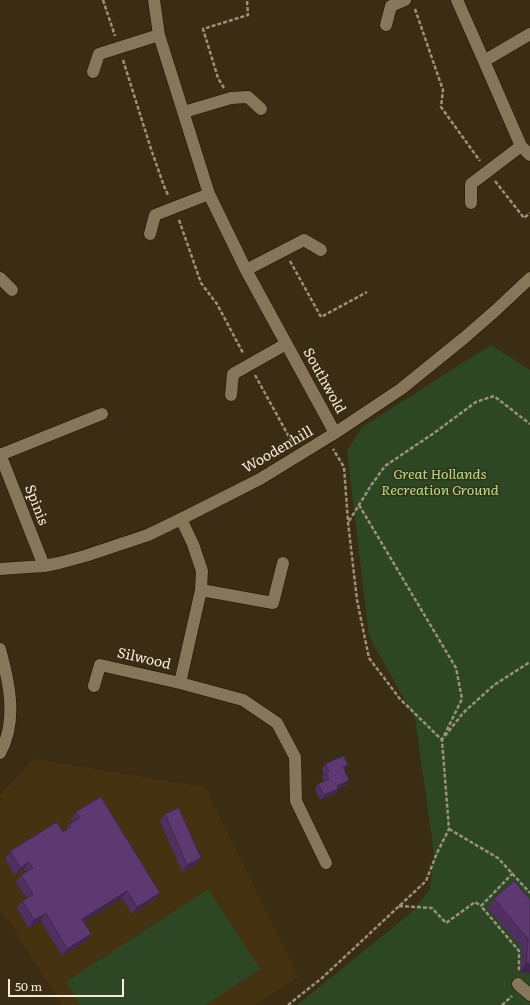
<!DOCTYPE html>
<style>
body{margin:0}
#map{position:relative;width:530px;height:1005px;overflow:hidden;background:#3b2d13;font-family:Literata,serif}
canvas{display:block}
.scale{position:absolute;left:8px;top:979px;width:116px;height:18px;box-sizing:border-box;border:2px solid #f4ebdc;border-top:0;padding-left:5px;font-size:12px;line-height:14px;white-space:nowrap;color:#f4ebdc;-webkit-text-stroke:3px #3b2d13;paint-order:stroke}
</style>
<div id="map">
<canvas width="530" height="1005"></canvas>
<div class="scale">50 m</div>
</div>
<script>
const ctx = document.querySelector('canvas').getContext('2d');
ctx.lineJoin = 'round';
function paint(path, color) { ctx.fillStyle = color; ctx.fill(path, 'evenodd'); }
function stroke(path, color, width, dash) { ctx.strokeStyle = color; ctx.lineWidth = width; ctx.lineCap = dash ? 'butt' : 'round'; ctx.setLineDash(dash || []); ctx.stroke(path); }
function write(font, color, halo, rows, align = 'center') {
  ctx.font = font + ' Literata,serif'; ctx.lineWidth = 3; ctx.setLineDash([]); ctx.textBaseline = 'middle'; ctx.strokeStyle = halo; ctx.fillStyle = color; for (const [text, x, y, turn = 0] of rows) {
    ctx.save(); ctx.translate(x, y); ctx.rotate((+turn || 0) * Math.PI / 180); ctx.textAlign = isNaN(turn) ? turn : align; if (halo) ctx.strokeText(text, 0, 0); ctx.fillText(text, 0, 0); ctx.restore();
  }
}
paint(new Path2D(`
 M34,759L205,787L299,977L254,1005H62L0,908V795Z`), '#443210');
paint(new Path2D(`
 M491,345L530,370V1005H297L412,912L430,889L434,852L415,719L369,636L347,451L362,427Z
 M208,889L260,969L205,1005H81L66,982Z`), '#2d4724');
const minor = new Path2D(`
 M154,0L159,35L209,194L246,270L335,433
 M457,0L484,61L521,146L530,155
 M386,25L391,6L405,0
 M484,61L530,34
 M93,72L99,54L159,35
 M184,112L231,98L248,97L261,109
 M471,203V184L521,146
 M150,234L155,215L209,194
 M246,270L304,240L321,250
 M0,278L12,290
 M231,395L233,374L286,344
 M0,454L44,566
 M0,455L102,414
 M0,569L44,566L59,563L85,556L148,535L181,519L260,479L335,433L401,389L464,338L495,311L530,278
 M201,590L273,603L283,563
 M0,649C9,681 18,721 0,753
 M180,683L201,590L202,571L193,544L181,519
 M94,686L100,665L180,683L243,700L277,723L295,757L296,801L326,863
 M518,984C520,987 527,991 530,995`);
stroke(minor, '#221500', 13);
stroke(new Path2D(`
 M103,0L115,36
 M415,9L443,90L441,107L480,161
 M123,60L151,149L164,186L168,195
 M224,88L218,78L203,29L248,15L247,0
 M495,181L524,218L530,213
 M179,220L201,283L217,304L243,353
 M290,261L321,317L367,292
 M255,375L293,444
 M359,505L456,668L462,699L442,740
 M349,521L372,484L385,466L434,433L476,402L494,396L530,424
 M445,736L463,713L494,685L530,662
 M449,829L498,858L530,893
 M513,873L481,906L519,951V971
 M399,906L432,908L446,923L475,902L481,906
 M288,1005L322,978L426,881L437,853L449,829L442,740L400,699L369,658L357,600L348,522L344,467L333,449
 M502,1005L512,996`), '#9c917c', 2.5, [4, 2]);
stroke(minor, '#86765a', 12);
paint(new Path2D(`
 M325,764L348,765L344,770L346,785L338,789L335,794L320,800L315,789L318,784L324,781L322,777L324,774L322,769Z
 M76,812L160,893L155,900L132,914L122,898L84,922L91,934L86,941L62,956L41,921L29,928L17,909L22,901L27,899L16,882L21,875L26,872L24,869L15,875L5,859L10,851L65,831L69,824L73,822L71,819Z
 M165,814L201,858L196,865L182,872L160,821Z
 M494,899H530V973L520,972L522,948L487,908Z`), '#503061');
paint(new Path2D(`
 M348,765L345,770L340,772L343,767Z
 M349,780L346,785L334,791L337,786Z
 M338,789L335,794L320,800L324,795Z
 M201,858L196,865L182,872L187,865Z
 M29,862L24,869L15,875L20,868Z
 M127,891L122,898L77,926L82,919Z
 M160,893L155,900L132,914L137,907Z
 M46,913L41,921L29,928L34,920Z
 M91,934L86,941L62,956L67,949Z
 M526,963L530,964V973L520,972Z`), '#41274f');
const building = new Path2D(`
 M344,756L348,765L343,767L349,780L337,786L338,789L324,795L318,784L329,779L326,773L329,771L325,764Z
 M101,797L160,893L137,907L127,891L82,919L91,934L67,949L46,913L34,920L22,901L33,895L21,875L33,868L29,862L20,868L10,851L57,822L63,832L71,827L69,824L80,818L76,812Z
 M179,808L201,858L187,865L165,814Z
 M514,881L530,899V964L526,963L528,939L494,899Z`);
paint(building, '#5d3871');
stroke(building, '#41274f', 1);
write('14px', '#f4ebdc', '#3b2d13', [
 ["Southwold",324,381,61],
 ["Woodenhill",278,450,-30],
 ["Spinis",36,505,69],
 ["Silwood",144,659,13]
]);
write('italic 14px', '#a4e48f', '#3b2d13', [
 ["Great Hollands",440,475],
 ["Recreation Ground",440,491]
]);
</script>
